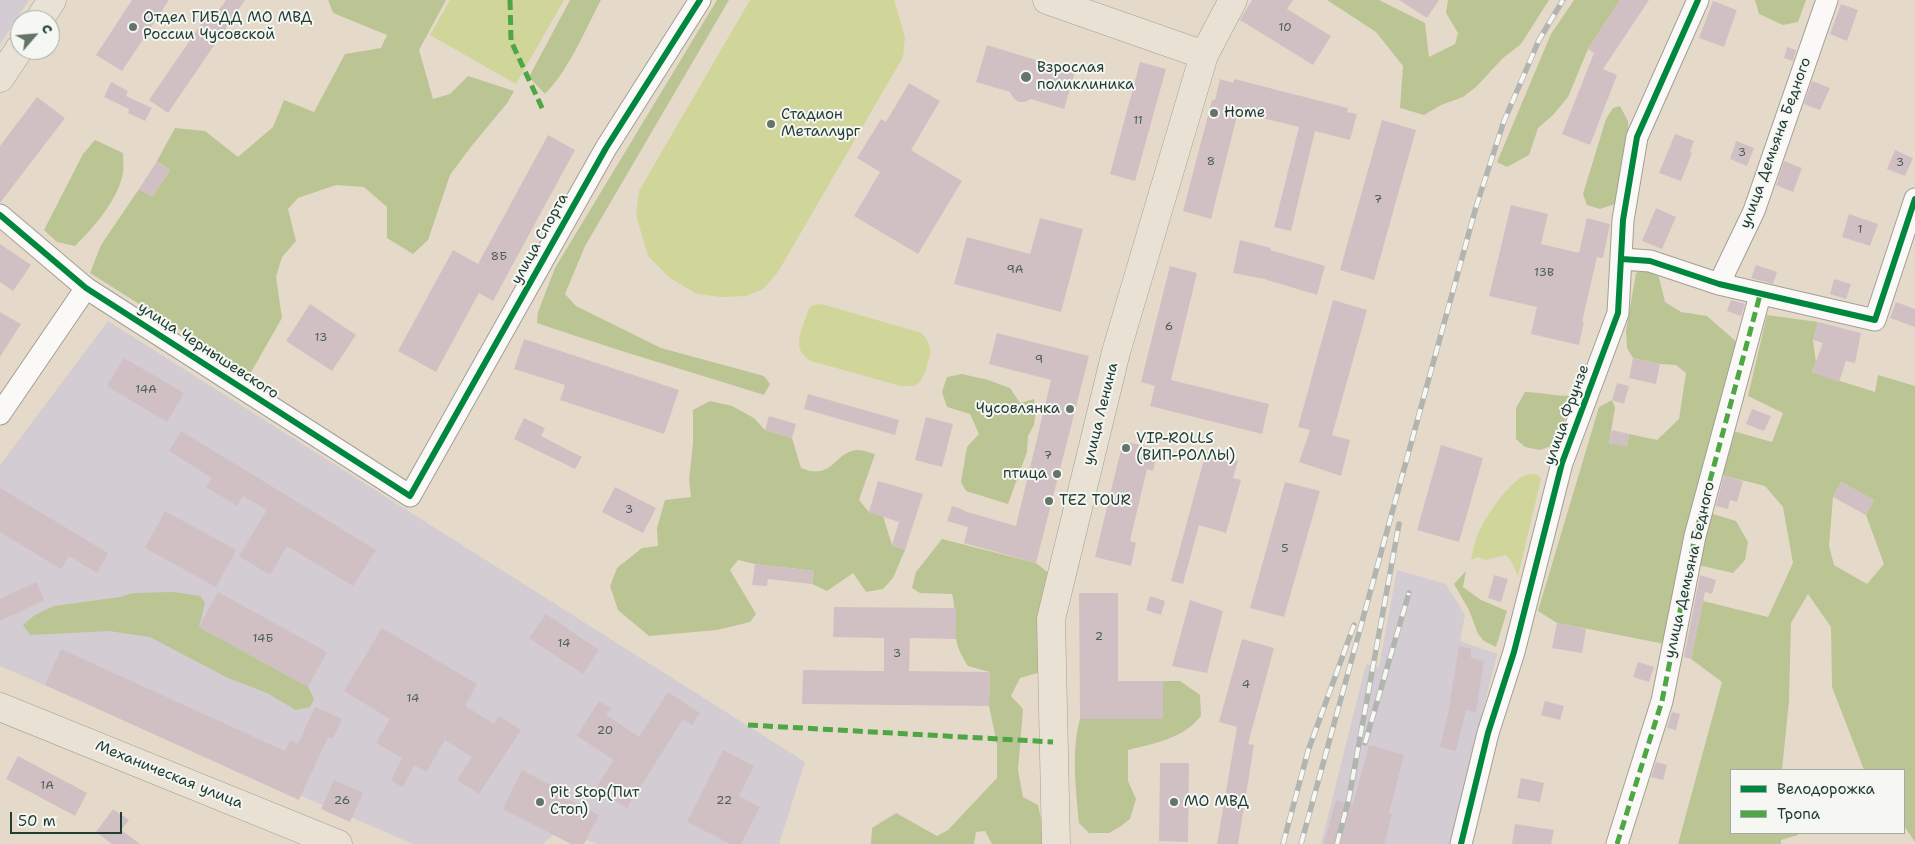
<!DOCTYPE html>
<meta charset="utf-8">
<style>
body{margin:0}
#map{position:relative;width:1915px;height:844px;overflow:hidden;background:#e5dac9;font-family:"Shantell Sans",sans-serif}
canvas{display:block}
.legend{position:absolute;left:1730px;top:769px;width:175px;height:65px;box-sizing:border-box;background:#f6f6f2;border:1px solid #a0aca6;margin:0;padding:6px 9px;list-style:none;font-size:15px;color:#1f3d34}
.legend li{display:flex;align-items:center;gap:10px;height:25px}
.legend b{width:25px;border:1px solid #a0aca6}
.north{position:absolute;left:10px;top:10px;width:50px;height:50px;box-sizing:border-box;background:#f6f6f2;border:1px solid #a0aca6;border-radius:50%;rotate:63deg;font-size:14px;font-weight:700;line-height:20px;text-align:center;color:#1f3d34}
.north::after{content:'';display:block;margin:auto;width:18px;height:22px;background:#647468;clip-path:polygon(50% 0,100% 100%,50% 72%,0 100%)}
.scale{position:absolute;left:10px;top:812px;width:112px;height:22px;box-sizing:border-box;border:2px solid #1f3d34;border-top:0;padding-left:6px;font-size:15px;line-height:18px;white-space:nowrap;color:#1f3d34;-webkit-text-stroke:4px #f6f6f2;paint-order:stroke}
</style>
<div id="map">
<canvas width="1915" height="844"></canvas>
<ul class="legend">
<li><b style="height:6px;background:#00873e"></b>Велодорожка</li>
<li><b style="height:6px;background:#4fa644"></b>Тропа</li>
</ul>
<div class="north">С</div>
<div class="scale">50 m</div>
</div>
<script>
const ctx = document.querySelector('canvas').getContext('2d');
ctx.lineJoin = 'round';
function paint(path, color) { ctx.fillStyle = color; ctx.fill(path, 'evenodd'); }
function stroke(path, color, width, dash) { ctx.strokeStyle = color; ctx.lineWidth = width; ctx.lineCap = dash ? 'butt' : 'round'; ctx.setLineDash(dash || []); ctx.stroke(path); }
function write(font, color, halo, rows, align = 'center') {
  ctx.font = font + ' "Shantell Sans",sans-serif'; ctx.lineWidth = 4; ctx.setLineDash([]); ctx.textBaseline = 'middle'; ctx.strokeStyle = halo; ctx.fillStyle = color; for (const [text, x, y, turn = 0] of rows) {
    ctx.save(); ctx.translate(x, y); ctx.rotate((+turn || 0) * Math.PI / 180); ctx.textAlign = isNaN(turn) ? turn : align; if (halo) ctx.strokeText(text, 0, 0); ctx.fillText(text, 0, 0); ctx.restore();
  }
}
paint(new Path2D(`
 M0,0H29L0,44Z
 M108,321L805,762L779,844H599L557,831L543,844H413L0,666V465Z
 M1397,570L1446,584L1465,615L1460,641L1497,654L1450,844H1321L1366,664L1379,667Z`), '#d3ccd2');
paint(new Path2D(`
 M450,0H564L516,84L430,35Z
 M750,0H894L905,37L903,57L778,272L763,289L746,296L722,297L697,294L670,278L648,256L636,215L639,191Z
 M821,304L922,333L927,340L930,348V355L925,372L920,382L914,386H901L811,361C789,349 803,328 809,308L814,305Z
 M1529,474L1538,475L1541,479L1518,576L1511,561L1506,555L1486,560L1478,557L1471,560C1473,552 1474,544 1477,536C1483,520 1511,477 1529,474Z`), '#d0d59a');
paint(new Path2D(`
 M328,0H446L419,50L433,99L450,94L468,76L514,91L508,102L470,148L450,175L428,240L413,254L387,238V207L364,187L336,185L298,198L288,209L296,241L282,257L276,277L282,318L250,374L90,273L101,245L139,189L152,197L170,170L157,161L175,128L205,131L238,157L273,127L284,100L314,112L345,54L381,48L387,35L333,13Z
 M570,0H601C585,30 569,70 545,94L529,77Z
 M717,0H729L585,246L565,294L576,306L661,348L764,376L770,384L764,395C688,371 612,349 537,323L538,312L555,268Z
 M1327,0H1379L1425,23L1429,57L1455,44L1458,33L1446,13L1448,0H1549L1521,44L1503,58L1476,87L1463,97L1441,105L1424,115L1400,108L1403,66L1376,32Z
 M1574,0H1620L1588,49L1568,97L1553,115L1538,128L1529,155L1507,167L1497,162L1551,34Z
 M1755,0H1806L1798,22L1783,25L1759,14Z
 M1620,106L1628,121L1629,155L1624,179L1615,204L1600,209L1587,205L1583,194L1606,119L1613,108Z
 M95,140L123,153C123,159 124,166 123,173C118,200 94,227 75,246L57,242L44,230L83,154Z
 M1646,268L1658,273L1665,302L1681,312L1707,316L1739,344L1665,644L1557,623L1538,611L1599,407L1612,400L1615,408L1609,443L1627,446L1629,434L1657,440L1679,419L1686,373L1676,365L1660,364L1633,358L1627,348L1626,331L1636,273Z
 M1767,315L1818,322L1813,340L1816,362L1812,372L1875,392L1878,375L1915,386V842L1904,826V770H1864L1832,687L1831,627L1808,594L1791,623L1789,701L1782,770H1731V833H1798V835L1781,840V844H1678L1722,682L1691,659L1703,601L1768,617L1793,563L1783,507L1765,486L1722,475L1733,431L1772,442L1783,413L1748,396ZM1841,482L1874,500L1866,515L1884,564L1867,584L1834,565L1829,546L1833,497Z
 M962,374L988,380L1010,388L1020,403L1034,399L1036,410L1034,425L1028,436L1027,452L1008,504L966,491L961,482L967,447L979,434L970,414L947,407L942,392L947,377Z
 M1525,392C1540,392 1554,396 1571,396L1560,439L1551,446L1540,450L1525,447L1516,439V408Z
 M710,401L732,406L754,418L765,430L792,438L801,468C834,482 834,450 859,450C864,450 870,453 875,454L859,500L869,512L883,516L892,545L905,550L893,578L883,589L866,592L853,573L827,591L812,584L814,571L755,564L738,560L730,570L756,614L750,622L717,630L649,636L618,610L610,586L617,568L642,548L658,546L657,528L665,500L691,497L689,480L693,443V410Z
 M1710,513L1736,521L1748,542L1745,560L1733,573L1698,565Z
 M942,539L1036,563L1050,574L1041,672L1020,678L1011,696L1023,709L1018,770L1023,797L1038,805L1042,823V844H992L985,831L976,832L974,844H871L872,828L896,813L937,836L948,830L997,778V744L989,706L990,672L968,666C963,658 957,648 956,638C954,622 956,610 952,594L920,593L912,588L916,572Z
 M1466,571L1463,587L1481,600L1507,611L1496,647L1484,641L1478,634L1469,610L1454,584Z
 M173,592L200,596L205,603L199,627L308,687L314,699L310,707L296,710L267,693L228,678L150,637L109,631L30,635L23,625L35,615L54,606L120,597L133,593Z
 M1163,681H1180L1200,695L1201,716C1183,739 1155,743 1128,750V781L1136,799L1130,819L1121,826L1109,833H1089L1079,823C1076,791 1071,750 1080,719H1163Z`), '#bac593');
paint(new Path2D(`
 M132,0H169L122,71L96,55Z
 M226,0H245L168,113L149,100L208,14L213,18Z
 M1252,0H1293L1287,9L1331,36L1313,65L1240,20Z
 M1399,0H1439L1427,18Z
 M1620,0H1649L1603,69L1617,75L1590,145L1562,134L1594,53L1588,49Z
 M1713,1L1737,10L1724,47L1699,38Z
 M1841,4L1858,10L1847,41L1830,34Z
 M987,45L1075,72L1064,109L1031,99L1025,102H1019L1014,99L1010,92L976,82Z
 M1787,47L1796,50L1793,61L1784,58Z
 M1140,62L1166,69L1135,181L1110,174Z
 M1220,79L1233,83L1234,79L1348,108L1347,112L1357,114L1350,140L1315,131L1291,231L1274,227L1299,127L1238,112L1211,219L1183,211L1212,100H1215Z
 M1812,81L1830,88L1820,110L1804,104Z
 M111,82L128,91L126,96L152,108L145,121L128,113L129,109L104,97Z
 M909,83L940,101L911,150L962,181L918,254L854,216L880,172L857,158L881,119L886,122Z
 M37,97L65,118L0,203V146Z
 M1382,120L1416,130L1374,280L1340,270Z
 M1675,134L1694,141L1690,152L1692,153L1681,181L1659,173Z
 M548,135L575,150L493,301L479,293L436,372L398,351L453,250L478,264Z
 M1736,141L1754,148L1747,166L1730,159Z
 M1895,150L1913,158L1905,176L1887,169Z
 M157,161L170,170L152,197L139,189Z
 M1784,161L1802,168L1793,192L1776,185Z
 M1511,205L1548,214L1541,244L1579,253L1587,218L1610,224L1603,258L1597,257L1582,322H1584L1579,345L1531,334L1537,307L1489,296Z
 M1656,208L1676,217L1662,249L1642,241Z
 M1849,214L1878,224L1870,246L1842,237Z
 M1040,218L1083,229L1061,312L954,284L967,237L1030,254Z
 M1240,240L1271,248L1270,250L1325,266L1317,295L1264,279L1233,273Z
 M0,244L31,265L13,291L0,282Z
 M1756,265L1777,272L1773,284L1751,278Z
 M1170,266L1197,273L1171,380L1269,404L1262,434L1150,406L1155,386L1141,382Z
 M1834,279L1851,284L1846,299L1830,294Z
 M1333,300L1367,310L1332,435L1350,440L1341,476L1299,462L1310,430L1298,427Z
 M1731,300L1745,304L1741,316L1727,311Z
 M1896,302L1915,309V327L1890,318Z
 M310,304L356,335L332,371L286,341Z
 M0,312L21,324L0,357Z
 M1818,322L1861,333L1855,363L1846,361L1839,382L1812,372L1823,343L1813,340Z
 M997,333L1089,356L1036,563L964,543L968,527L947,521L952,506L964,510V511L1016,526L1051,380L989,364Z
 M524,339L679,390L664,434L560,400L565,385L514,369Z
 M124,358L184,393L167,422L107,386Z
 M1633,358L1660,364L1656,384L1629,378Z
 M1617,383L1629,386L1624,404L1612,400Z
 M808,394L899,420L895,435L804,409Z
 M1752,409L1771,416L1764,431L1746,424Z
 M769,416L796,424L792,438L765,430Z
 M926,417L953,424L942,467L915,460Z
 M524,418L545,428L541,436L582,457L575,469L514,439Z
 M1612,430L1629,434L1627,447L1609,443Z
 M181,431L376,550L353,586L287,546L270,575L239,556L267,510L243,496L237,506L206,487L212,478L169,451Z
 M1123,441L1158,449L1153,471L1147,469L1130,541L1136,543L1131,566L1095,557Z
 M1441,445L1483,458L1459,542L1417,530Z
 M1206,452L1238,461L1233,478L1241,480L1226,533L1199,525L1183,584L1171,581Z
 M1724,475L1743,481L1737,502L1730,500L1728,509L1716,506Z
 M878,481L923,494L905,550L892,545L899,522L869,512Z
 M1285,482L1320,491L1284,617L1250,608Z
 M1841,482L1874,500L1866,515L1833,497Z
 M615,487L656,508L643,533L602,512Z
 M0,488L108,553L97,573L69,556L61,569L0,532Z
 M165,511L236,550L216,587L145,548Z
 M755,564L814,571L812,584L768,579L767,586L752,585Z
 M1494,575L1508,579L1501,602L1488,598Z
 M1700,575L1716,580L1712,594L1705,592L1691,659L1684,657Z
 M36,582L44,600L0,621V599Z
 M218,592L327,652L308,687L199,627Z
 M1079,593H1118V681H1163V719H1080Z
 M1150,596L1165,601L1161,615L1146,610Z
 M1190,600L1223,611L1207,673L1172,666Z
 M834,607L956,608V639L910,638L909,671L990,672L989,706L802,704L803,670L884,671V638L833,637Z
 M546,614L599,650L583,674L529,638Z
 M1557,623L1586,629L1582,653L1552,648Z
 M382,628L477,684L465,706L494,724L499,716L521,730L479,794L457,780L472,757L445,740L426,772L414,765L403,787L391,781L402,758L376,743L390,719L344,691Z
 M1242,639L1274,648L1248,744L1254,745L1238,844H1217L1237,727L1219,722Z
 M1459,646L1471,649V658L1484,661L1476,712L1466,710L1456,751L1440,747L1448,714Z
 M61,649L285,751L290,740L298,744L315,707L342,719L333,739L328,737L299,800L45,685Z
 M1638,662L1654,667L1649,682L1633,677Z
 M668,692L700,713L692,725L683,719L627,808L596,788L614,760L577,736L599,701L611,708L606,715L639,737Z
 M1545,701L1564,706L1560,720L1541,715Z
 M1672,712L1680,714L1676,730L1667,728Z
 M1369,745L1404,755L1389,813L1392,814L1384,844H1324L1336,800L1353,805Z
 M723,750L754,766L739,796L760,807L741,844H731L687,822Z
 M18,756L87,793L75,816L6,779Z
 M1656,762L1667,765L1663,780L1651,777Z
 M1160,763H1189L1188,842L1159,841Z
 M522,770L562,791L560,795L599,815L584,844H571L503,809Z
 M1521,778L1544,783L1540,802L1517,798Z
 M334,780L363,793L350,822L321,809Z
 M113,809L129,820L121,830L140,844H112L96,832Z
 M1515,824L1554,830L1551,844H1512Z`), '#d0c0c4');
const minor = new Path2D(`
 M0,215L86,288L410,496L606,148L700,0
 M1622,259L1650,261L1719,284L1875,320L1915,199
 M1719,284L1754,211L1827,0
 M0,414L86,288
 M1461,844L1488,733L1514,652L1562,463L1618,313L1623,220L1637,137L1698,0
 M1617,844L1662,701L1695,536L1760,295`);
const major = new Path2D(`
 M1047,0L1204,55
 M39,20L52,0
 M0,78L20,48
 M0,707L338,844
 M1056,844L1051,619L1116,352L1204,55L1233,0`);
stroke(minor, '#a29f95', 23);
stroke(major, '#a29f95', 29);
stroke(minor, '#fbf9f7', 21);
stroke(major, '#e9e1d4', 28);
const rail = new Path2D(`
 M1365,743L1409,593
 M1283,844L1308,751L1354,625
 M1301,844L1476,207L1504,121L1539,40L1563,0
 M1337,844L1349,798L1399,524`);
stroke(rail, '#b2b4b0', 5.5);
stroke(rail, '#f6f6f2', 4, [11]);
stroke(new Path2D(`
 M510,0L511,41L543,110
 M748,725L1053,742
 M1617,844L1662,701L1695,536L1760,295`), '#4fa644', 5, [10, 5]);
stroke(new Path2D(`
 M0,215L86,288L410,496L606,148L700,0
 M1622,259L1650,261L1719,284L1875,320L1915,199
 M1461,844L1488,733L1514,652L1562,463L1618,313L1623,220L1637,137L1698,0`), '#00873e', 6);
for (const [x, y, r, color] of [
 [133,27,5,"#647468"],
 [1026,77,6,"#647468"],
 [1214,113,5,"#647468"],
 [771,124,5,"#647468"],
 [1070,409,5,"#647468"],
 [1126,448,5,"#647468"],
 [1057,474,5,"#647468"],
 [1049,501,5,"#647468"],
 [540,802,5,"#647468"],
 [1174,802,5,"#647468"]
]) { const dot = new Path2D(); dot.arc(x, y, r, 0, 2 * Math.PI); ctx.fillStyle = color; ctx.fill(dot); stroke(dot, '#f6f6f2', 2); }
write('12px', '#4b5e58', null, [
 ["10",1285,28],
 ["11",1138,121],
 ["3",1742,153],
 ["8",1211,162],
 ["3",1900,163],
 ["7",1378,200],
 ["1",1860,230],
 ["8Б",499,257],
 ["9А",1015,270],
 ["13В",1544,273],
 ["6",1169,327],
 ["13",321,338],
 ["9",1039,360],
 ["14А",146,390],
 ["7",1048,456],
 ["3",629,510],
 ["5",1285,549],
 ["2",1099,637],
 ["14Б",263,639],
 ["14",564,644],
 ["3",897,654],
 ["4",1246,685],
 ["14",413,699],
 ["20",605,731],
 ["1А",47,786],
 ["26",342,801],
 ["22",724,801]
]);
write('15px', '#1f3d34', '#f6f6f2', [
 ["Отдел ГИБДД МО МВД",143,18],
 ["России Чусовской",143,35],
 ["Взрослая",1037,68],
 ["поликлиника",1037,85],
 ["Home",1224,113],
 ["Стадион",781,115],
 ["Металлург",781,132],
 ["Чусовлянка",1060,409,"right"],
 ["VIP-ROLLS",1136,439],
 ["(ВИП-РОЛЛЫ)",1136,456],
 ["птица",1047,474,"right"],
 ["TEZ TOUR",1059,501],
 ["Pit Stop(Пит",550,793],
 ["Стоп)",550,810],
 ["МО МВД",1184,802]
], 'left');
write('15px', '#1f3d34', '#f6f6f2', [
 ["улица Демьяна Бедного",1776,143,-70],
 ["улица Спорта",540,239,-61],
 ["улица Чернышевского",208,351,33],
 ["улица Ленина",1101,414,-76],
 ["улица Фрунзе",1567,415,-70],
 ["улица Демьяна Бедного",1690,570,-77],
 ["Механическая улица",169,775,22]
]);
</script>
